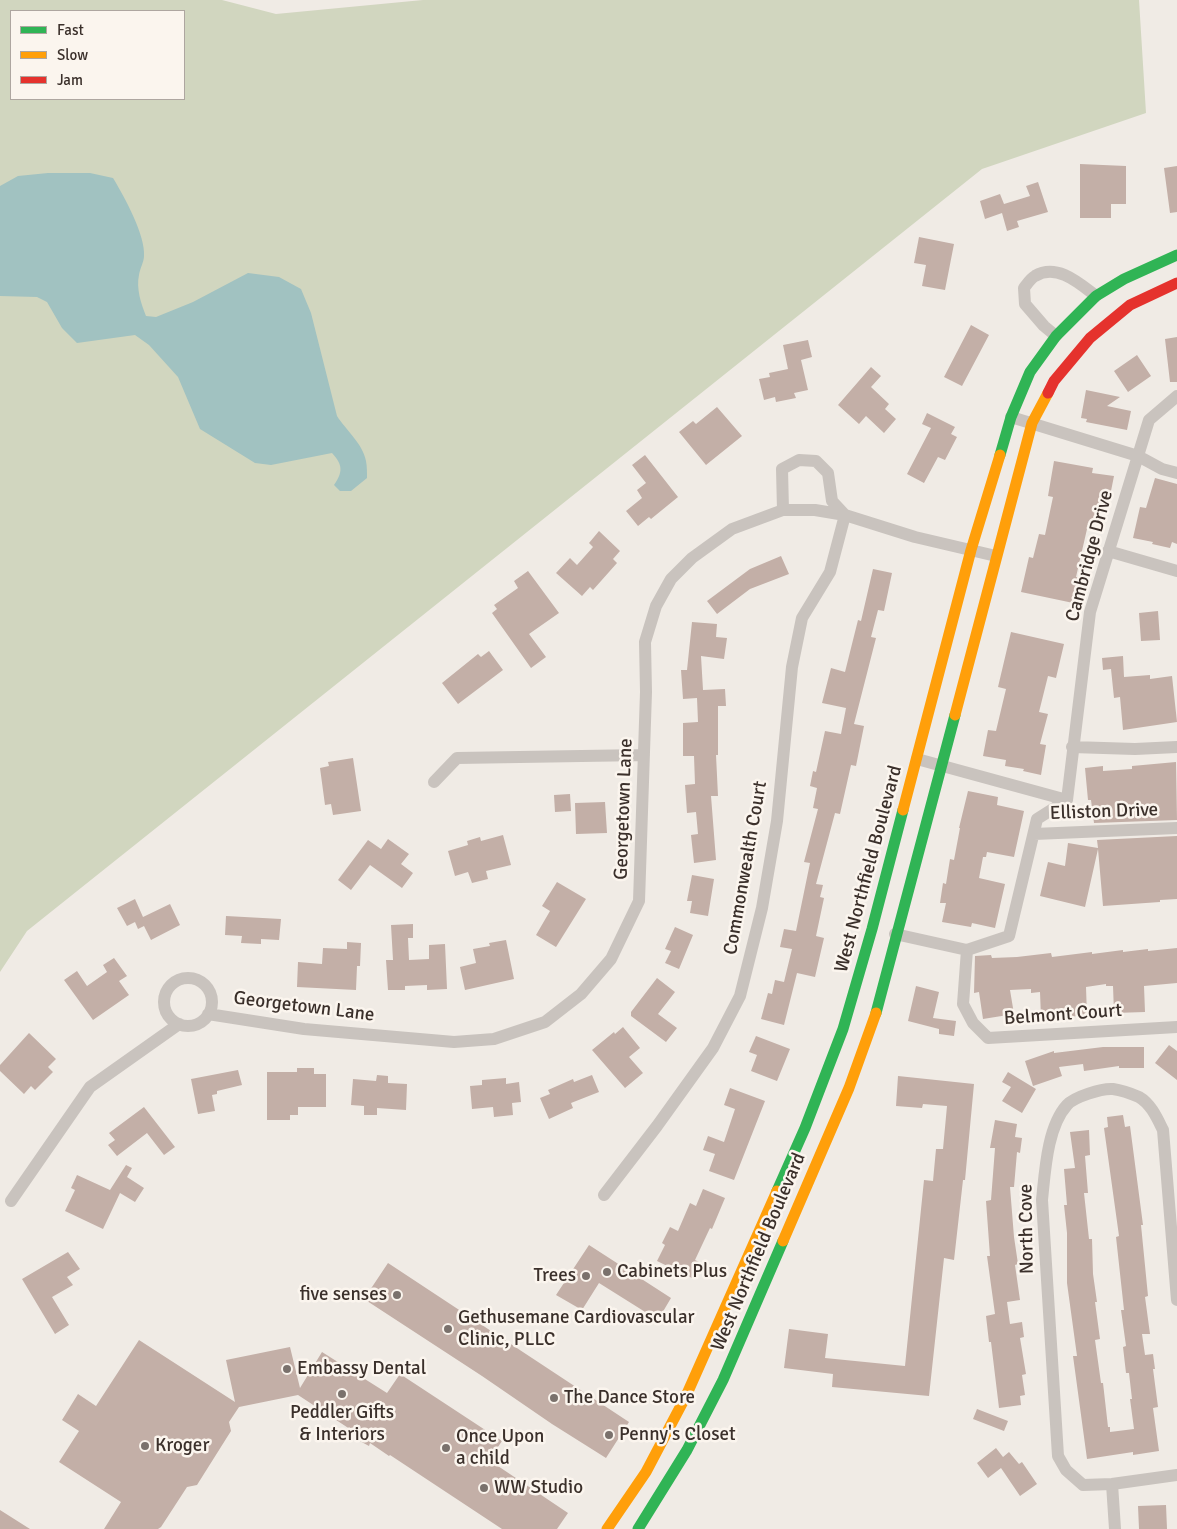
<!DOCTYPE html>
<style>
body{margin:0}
#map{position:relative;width:1177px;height:1529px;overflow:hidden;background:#f0ebe5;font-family:Signika,sans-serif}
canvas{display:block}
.legend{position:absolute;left:10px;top:10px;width:175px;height:90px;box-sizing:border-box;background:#fbf5ee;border:1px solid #aea6a0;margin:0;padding:6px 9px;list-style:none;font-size:15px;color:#3b302b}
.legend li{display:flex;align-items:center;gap:10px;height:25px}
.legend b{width:25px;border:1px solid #aea6a0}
</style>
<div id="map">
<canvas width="1177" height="1529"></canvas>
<ul class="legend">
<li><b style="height:6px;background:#30b455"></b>Fast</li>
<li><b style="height:6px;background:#ff9f0a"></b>Slow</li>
<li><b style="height:6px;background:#e5322d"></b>Jam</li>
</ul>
</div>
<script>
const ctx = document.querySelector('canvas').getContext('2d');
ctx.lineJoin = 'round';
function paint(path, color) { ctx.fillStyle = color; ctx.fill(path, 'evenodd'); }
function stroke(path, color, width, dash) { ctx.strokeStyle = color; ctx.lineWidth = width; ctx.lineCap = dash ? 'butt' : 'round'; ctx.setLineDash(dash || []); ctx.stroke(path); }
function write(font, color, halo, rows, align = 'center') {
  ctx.font = font + ' Signika,sans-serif'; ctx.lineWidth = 5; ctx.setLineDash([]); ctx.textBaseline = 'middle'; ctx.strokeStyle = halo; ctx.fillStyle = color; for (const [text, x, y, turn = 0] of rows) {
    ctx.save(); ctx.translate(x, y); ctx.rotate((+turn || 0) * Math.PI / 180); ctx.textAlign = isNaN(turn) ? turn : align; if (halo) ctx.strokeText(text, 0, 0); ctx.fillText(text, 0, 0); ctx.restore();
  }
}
paint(new Path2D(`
 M0,0H222L276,14L423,0H1139L1146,113L982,169L27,931L0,972ZM11,11H184V99H11Z`), '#d1d6bf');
paint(new Path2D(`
 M48,173H90L113,178C124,196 146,236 144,256C144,262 140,268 139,275C136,288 141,304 146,316L156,317L193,302L248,273L279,277L301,289L311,313L337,416C346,430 363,444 366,461C367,466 367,472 367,478L351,491H340L334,485C343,472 343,465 332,453L271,465L255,463L200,429L178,377L149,345L135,335L77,343L62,328L47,302L37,297L0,296V186L18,176Z`), '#a1c2c1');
paint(new Path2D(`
 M1080,164L1126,166V204H1111V218H1080Z
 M1177,166V212L1170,213L1164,168Z
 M1038,182L1048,212L1017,221L1019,227L1007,231L1002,213L985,219L980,201L1000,194L1004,204L1030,196L1026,186Z
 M919,237L954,244L945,290L922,286L926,265L914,263Z
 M971,325L989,335L962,386L944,377Z
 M1177,337V382H1170L1165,339Z
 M808,340L812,357L801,360L808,390L794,393L796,398L776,402L775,397L764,400L759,379L770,377L769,373L788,369L783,345Z
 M1137,355L1151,376L1128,392L1114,371Z
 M871,367L881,376L871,387L889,404L885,409L896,419L884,433L866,416L859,424L838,405Z
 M1086,390L1120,397L1107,406L1131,411L1127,430L1086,422L1087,419L1081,418Z
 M717,407L742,436L706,465L679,432L693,421L696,424Z
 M927,413L955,427L951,434L957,437L945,460L938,457L924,483L907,474L931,428L922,424Z
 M645,455L678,497L651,519L649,517L638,526L626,511L642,498L637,490L646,483L632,465Z
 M1054,461L1093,468L1092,473L1114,476L1108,506L1098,504L1093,531L1087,529L1076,577L1083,578L1078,604L1021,592L1029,557L1033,558L1039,534L1045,535L1053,497L1048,496Z
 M1155,478L1177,484V544L1172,542L1170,548L1152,544L1153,542L1133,538L1140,507L1146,508Z
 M599,531L620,551L613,559L617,563L593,590L590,587L582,596L556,573L570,558L577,565L593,547L589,543Z
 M781,556L789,574L750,589L717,614L707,601L750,569Z
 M873,569L892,573L884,611L878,610L871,637L876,638L854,724L864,726L856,766L851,765L840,814L835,813L816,884L823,885L820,897L824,898L816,936L824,938L815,977L797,973L784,1025L761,1019L768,993L772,994L775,980L784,982L792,949L780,947L784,929L796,931L810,863L804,862L818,809L813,808L817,788L810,786L813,771L816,772L825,731L841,734L846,708L822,703L831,668L845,672L858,620L861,621Z
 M528,571L559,613L529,634L546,657L531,668L492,613L497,609L494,605L518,588L514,581Z
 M1158,611L1160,640L1141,641L1139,613Z
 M692,622L717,624L716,637L727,638L724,659L701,656L703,690L725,689L726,706H718V755H716L718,796H711L716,860L694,863L691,835L698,834L696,812L687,813L685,785L695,784L694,756H683V723L698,722L697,698L683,699L681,670H687Z
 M1011,632L1064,644L1056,678L1048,676L1039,712L1048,714L1040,744L1046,745L1041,775L1023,771L1024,769L1005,766L1006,760L983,756L988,730L996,731L1006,689L998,687Z
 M489,651L503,670L458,704L442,683L478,654L481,657Z
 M1123,656L1124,677L1150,675V679L1172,676L1177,722L1123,730L1120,697L1114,698L1111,669L1103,670L1102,658Z
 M353,758L361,811L333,815L331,804L325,805L320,768L329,766L328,762Z
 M1176,762L1177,820L1094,823L1091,800H1088L1085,768L1103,766V771L1132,769V766Z
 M968,791L998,797L997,805L1024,811L1014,857L987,852L986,857H983L979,878L1005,884L995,928L972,923L971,927L942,922L946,903H940L943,883L946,884L950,859L954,860L960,828H959Z
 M570,794L571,811L555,812L554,795Z
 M605,802L607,833L576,834L575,803Z
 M503,835L511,865L486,871L488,879L472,883L468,872L455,876L448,851L468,845L467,841L480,837L481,841Z
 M1177,836V899L1160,900V902L1103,906L1098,849L1085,907L1040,896L1048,862L1065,866L1068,843L1098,848L1097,840Z
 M388,839L409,854L401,864L413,873L402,888L370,865L351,890L338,880L368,840L381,849Z
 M692,875L714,879L708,916L690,913L692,901H687Z
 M557,882L586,899L556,947L536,935L550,911L542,906Z
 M135,899L143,917L170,904L180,925L151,940L144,926L138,929L135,922L127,926L117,908Z
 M226,916L281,919L279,940L261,939V944L241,943L242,936L225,935Z
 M413,924V938H408L409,960L429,959V945L445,944L447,989L427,990V985L405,986V990H388L386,960H393L391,925Z
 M675,927L693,935L679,969L665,963L671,951L665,949Z
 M506,940L514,979L465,990L460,967L476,963L473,949L490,946L489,943Z
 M347,942L361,943L360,966H357L356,990L297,987L298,962L322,964L323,948L347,949Z
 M1177,948V983L1144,986L1145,1012L1114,1013L1113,986H1106V984L1086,987L1087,1016L1041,1017L1040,992L1031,993V989L1010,990L1014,1014L983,1019L979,992L974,993L975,956L991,955L992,958L1017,957L1051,953L1052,957L1092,952V954L1123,950V952L1148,949V951Z
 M114,958L127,976L119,981L129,995L93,1020L64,980L77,971L87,986L107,972L103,965Z
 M657,978L675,992L658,1014L677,1028L666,1042L631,1016V1012Z
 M916,986L939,992L933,1018L956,1021L954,1036L939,1034V1029L908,1021Z
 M623,1027L640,1048L629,1057L643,1073L625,1088L592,1050L614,1032L615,1034Z
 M29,1033L56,1059L48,1067L53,1072L35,1090L31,1086L24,1094L0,1071V1065Z
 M756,1036L790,1049L777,1081L751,1071L757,1055L749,1052Z
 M1169,1045L1177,1051V1080L1155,1063Z
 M1103,1047H1144V1068H1119V1066L1084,1071L1083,1064L1059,1067L1062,1076L1033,1086L1025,1061L1054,1051V1053Z
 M297,1068H314V1074H326V1107H298V1115H290V1120H267V1072H297Z
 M238,1070L242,1085L217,1091V1094L212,1095L215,1111L198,1114L191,1079Z
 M1008,1072L1036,1089L1022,1113L1002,1101L1011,1087L1002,1082Z
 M377,1075L388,1076V1083L407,1084L406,1110L377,1108V1115H364V1106L351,1105L353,1079L376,1081Z
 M592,1075L599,1092L571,1103L573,1108L549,1119L540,1098L550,1094L548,1090L573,1079L574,1082Z
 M898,1076L974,1084L965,1180H963L954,1260L944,1258L929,1396L832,1387L833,1374L784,1368L789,1329L828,1334L825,1358L905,1366L924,1180L933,1181L936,1149H943L947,1106L923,1104L922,1108L896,1106Z
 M506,1078V1084L519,1082L521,1102L512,1103L513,1115L494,1117L493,1107L472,1109L470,1086L482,1085V1080Z
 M730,1088L765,1101L734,1180L709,1171L715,1154L703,1150L708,1136L724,1142L735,1109L724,1105Z
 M144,1107L175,1147L164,1155L147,1133L117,1156L108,1145L115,1140L109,1133Z
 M1123,1115L1125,1127L1130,1126L1143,1225H1141L1148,1296L1145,1297L1150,1334H1142L1145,1355L1153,1354L1155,1369H1153L1158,1407L1153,1408L1159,1451L1133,1455V1452L1087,1459L1073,1356H1077L1067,1283V1233L1064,1205H1067L1064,1169L1075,1168L1070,1132L1089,1130L1090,1155L1085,1156L1088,1193H1084L1089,1239H1092L1093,1274L1097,1302H1095L1100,1339L1095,1340L1101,1383H1103L1108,1427H1110V1432L1134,1429L1130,1399H1132L1129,1373H1126L1123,1347L1126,1346L1121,1310H1124L1116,1237L1119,1236L1104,1128L1108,1127L1107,1117Z
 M995,1120L1017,1124L1015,1137L1022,1138L1020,1153L1017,1152L1014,1187H1010L1014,1237L1018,1264L1015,1265L1020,1300L1007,1302L1010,1324L1022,1322L1024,1337L1020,1338L1026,1374L1022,1375L1025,1395L1020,1396L1021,1405L999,1408L991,1342H989L986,1316L995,1314L987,1256H990L986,1201L991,1200L995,1148H990Z
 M126,1165L132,1168L127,1177L144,1188L135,1202L120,1193L103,1229L65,1211L75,1190L71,1188L77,1175L110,1190Z
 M703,1189L725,1198L712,1229L710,1228L695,1260L699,1262L692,1278L657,1261L665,1245L662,1243L670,1227L678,1231L690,1203L696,1206Z
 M589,1245L671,1298L658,1320L599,1283L582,1310L556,1295Z
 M68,1252L80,1269L67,1277L73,1285L52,1297L69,1325L55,1334L22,1279Z
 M388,1263L629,1422L606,1458L552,1424L482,1376L364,1299Z
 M139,1340L235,1402L226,1360L290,1347L300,1388L322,1352L387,1393L400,1374L502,1441L489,1460L568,1513L557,1529H502L390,1455L389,1456L370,1443L369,1446L356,1439L359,1435L298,1395L239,1407L229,1422L231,1431L197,1485L187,1487L161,1527L158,1529H104L121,1502L59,1462L79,1431L62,1420L78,1394L96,1406Z
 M977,1409L1008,1421L1004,1431L973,1419Z
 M996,1448L1003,1457L1009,1452L1019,1464L1022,1462L1037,1484L1020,1496L1001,1468L988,1478L977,1463Z
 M1166,1505L1167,1529H1139L1138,1506Z
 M0,1510L30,1529H0Z`), '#c3afa7');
stroke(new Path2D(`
 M1056,336L1044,326L1025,304L1024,288C1027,284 1031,278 1035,276C1057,263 1079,283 1096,296
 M1011,417L1138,456L1162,469L1177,473
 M1108,551L1177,571
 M1072,747L1135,749L1177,747
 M917,759L1067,800
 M434,782L457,758L644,755
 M1034,834L1177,828
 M895,934L967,950L1009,936L1037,819L1067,800L1090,612L1149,420L1177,396
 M967,950L963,1004L973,1023L988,1038L1177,1027
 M164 1002a24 24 0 1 1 48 0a24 24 0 1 1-48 0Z
 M208,1014L304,1029L454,1042L494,1039L545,1022L581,994L611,959L639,901L646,692L645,642L656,606L671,579L692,558L732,529L783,510H815L845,515L915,537L996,556
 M604,1195L657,1126L713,1048L740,996L762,908L777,821L792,667L802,618L830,572L845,515L832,501L828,473L816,461L799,460L782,469L783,510
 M11,1201L90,1087L179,1024
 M1177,1300L1163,1130C1157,1118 1151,1104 1139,1097C1132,1094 1120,1090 1113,1089C1102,1088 1074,1097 1067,1105C1047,1127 1045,1172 1042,1200L1058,1456L1066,1470L1083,1485L1112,1484L1177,1475
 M1112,1484L1115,1529`), '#c9c3be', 12);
stroke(new Path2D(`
 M1000,455L1011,417L1030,372L1056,336L1096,296L1124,279L1177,255
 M876,1013L955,715
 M777,1191L805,1128L843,1029L872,929L903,810
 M638,1529L687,1450L723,1380L783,1241`), '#30b455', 11);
stroke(new Path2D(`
 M955,715L1032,423L1048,393
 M903,810L971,550L1000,455
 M783,1241L849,1088L876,1013
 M607,1529L646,1472L686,1396L777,1191`), '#ff9f0a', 11);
stroke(new Path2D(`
 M1048,393L1054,381L1090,338L1130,305L1177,283`), '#e5322d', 11);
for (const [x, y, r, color] of [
 [607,1272,5,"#7a716c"],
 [586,1276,5,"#7a716c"],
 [397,1295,5,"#7a716c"],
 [448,1329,5,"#7a716c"],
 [287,1369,5,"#7a716c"],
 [342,1394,5,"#7a716c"],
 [554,1398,5,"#7a716c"],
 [609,1435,5,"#7a716c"],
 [145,1446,5,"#7a716c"],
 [446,1448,5,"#7a716c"],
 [484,1488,5,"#7a716c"]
]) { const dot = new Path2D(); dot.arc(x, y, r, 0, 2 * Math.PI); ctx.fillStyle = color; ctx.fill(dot); stroke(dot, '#fbf5ee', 2); }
write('19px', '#3b302b', '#fbf5ee', [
 ["Cambridge Drive",1090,556,-75],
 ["Georgetown Lane",624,809,-88],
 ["Elliston Drive",1104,812,-2],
 ["Commonwealth Court",746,868,-80],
 ["West Northfield Boulevard",869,869,-75],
 ["Georgetown Lane",304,1007,7],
 ["Belmont Court",1063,1015,-4],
 ["North Cove",1027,1229,-91],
 ["West Northfield Boulevard",759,1252,-67]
]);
write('19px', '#3b302b', '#fbf5ee', [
 ["Cabinets Plus",617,1272],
 ["Trees",576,1276,"right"],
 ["five senses",387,1295,"right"],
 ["Gethusemane Cardiovascular",458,1318],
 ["Clinic, PLLC",458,1340],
 ["Embassy Dental",297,1369],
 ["The Dance Store",564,1398],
 ["Peddler Gifts",342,1413,"center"],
 ["& Interiors",342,1435,"center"],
 ["Penny's Closet",619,1435],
 ["Once Upon",456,1437],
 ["a child",456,1459],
 ["Kroger",155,1446],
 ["WW Studio",494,1488]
], 'left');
</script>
